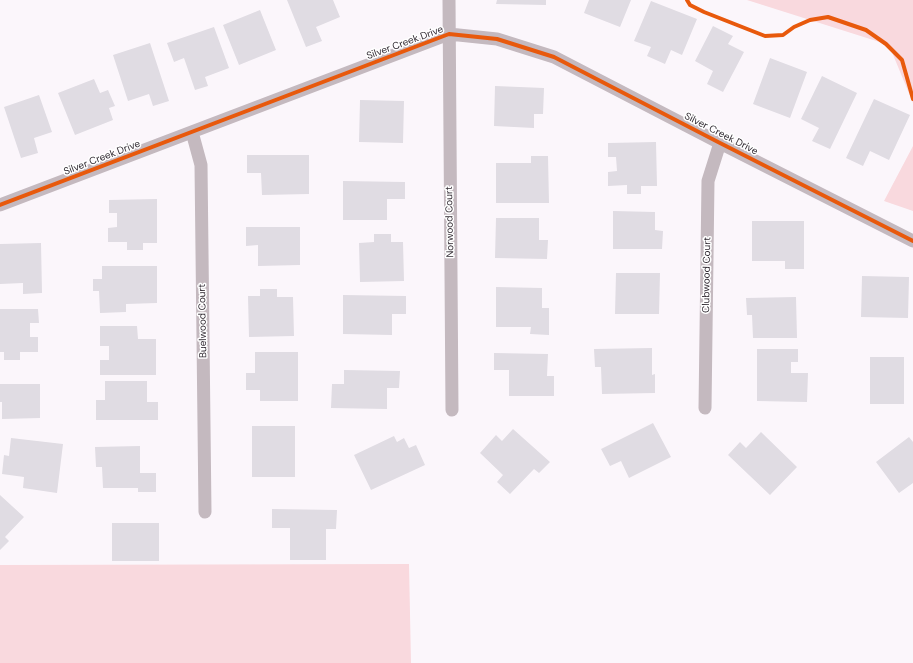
<!DOCTYPE html>
<style>
body{margin:0}
canvas{display:block;background:#fbf6fb}
</style>
<canvas width="913" height="663"></canvas>
<script>
const ctx = document.querySelector('canvas').getContext('2d');
ctx.lineJoin = 'round';
function paint(path, color) { ctx.fillStyle = color; ctx.fill(path, 'evenodd'); }
function stroke(path, color, width, dash) { ctx.strokeStyle = color; ctx.lineWidth = width; ctx.lineCap = dash ? 'butt' : 'round'; ctx.setLineDash(dash || []); ctx.stroke(path); }
function write(font, color, halo, rows, align = 'center') {
  ctx.font = font + ' "DM Sans",sans-serif'; ctx.lineWidth = 3; ctx.setLineDash([]); ctx.textBaseline = 'middle'; ctx.strokeStyle = halo; ctx.fillStyle = color; for (const [text, x, y, turn = 0] of rows) {
    ctx.save(); ctx.translate(x, y); ctx.rotate((+turn || 0) * Math.PI / 180); ctx.textAlign = isNaN(turn) ? turn : align; if (halo) ctx.strokeText(text, 0, 0); ctx.fillText(text, 0, 0); ctx.restore();
  }
}
paint(new Path2D(`
 M747,0H913V103L889,45Z
 M913,146V211L884,201Z
 M409,564L411,663H0V565Z`), '#f9d9de');
paint(new Path2D(`
 M287,0H333L340,17L316,27L322,41L306,47Z
 M497,0H546V5L496,4Z
 M589,0H631L620,27L584,13Z
 M651,1L697,19L682,55L671,50L665,64L647,56L651,47L634,41Z
 M260,10L276,50L239,65L223,25Z
 M713,26L733,36L728,44L744,52L723,92L707,84L713,71L695,61Z
 M214,27L229,68L205,77L208,86L195,90L184,58L174,62L167,43Z
 M150,43L169,101L153,106L149,94L128,101L113,55Z
 M770,58L807,72L790,118L753,104Z
 M822,76L857,93L830,149L812,141L819,128L801,119Z
 M94,79L100,93L108,90L115,106L109,108L113,120L75,135L58,93Z
 M495,86L544,88L543,114H534V128L494,126Z
 M39,95L52,132L34,138L38,153L21,158L4,107Z
 M874,99L910,115L889,160L870,151L863,166L846,158Z
 M360,100L404,101L403,143L359,142Z
 M656,142L657,186H641V194H627V185L608,186V172L617,171L616,157H608V143Z
 M247,155H309V194L262,195L261,173H247Z
 M531,156H548L549,203H496V163H531Z
 M343,181L405,182V199H387V220H343Z
 M157,199V243H143V250H127V242H108V228L117,227V213H109V200Z
 M613,211L655,212V230L663,231L662,249H613Z
 M496,218H539V240H548L547,259L495,258Z
 M752,221H804V269H785V261H752Z
 M246,227H300V265L258,266V245L246,246Z
 M374,234H391V242H403L404,281L360,282L359,243L374,242Z
 M41,243L42,293L23,294V283L0,284V244Z
 M102,266H157V303L126,304V312L100,313L99,291H93V279H102Z
 M616,273H660L659,314H615Z
 M862,276L909,277L908,318L861,317Z
 M496,287L542,288V308H549V335L530,334L531,327H496Z
 M260,289H277V297H293L294,336L249,337L248,296H260Z
 M343,295L406,296V314H392V335L343,334Z
 M796,297L797,338H753L752,315H747L746,298Z
 M0,309H38L39,323H30V337H38V352H20V360H4V352H0Z
 M100,326H137L138,339H156V375H100V360H109V346H100Z
 M652,348V375L655,374V393L602,394L601,367H595L594,349Z
 M757,349H798V362H791V373H808L807,402L757,401Z
 M255,352H298V401H260V390H246V373H255Z
 M494,353L548,354L547,376H554V396H509V370H494Z
 M870,357H904V404H870Z
 M344,370L400,371L399,388H387V409L331,408L332,384H344Z
 M105,381H147V402H158V420H96V400H105Z
 M0,384H40V418L2,419V402H0Z
 M653,423L671,457L629,478L621,461L610,466L601,449Z
 M252,426H295V477H252Z
 M513,429L550,462L539,473L534,469L510,494L497,482L503,475L480,453L496,435L502,441Z
 M761,432L797,467L770,495L728,455L740,442L746,448Z
 M394,436L397,442L404,438L409,448L416,445L425,465L371,490L354,455Z
 M909,437L913,442V483L899,493L876,462Z
 M11,438L63,444L57,493L23,488L24,477L2,474L4,455L9,456Z
 M140,446V473H156V492H138V488H103L102,467H96L95,447Z
 M0,495L24,517L5,537L9,541L0,550Z
 M272,509L337,510L336,529H326V560H290V528H272Z
 M112,523H159V561H112Z`), '#e0dce3');
stroke(new Path2D(`
 M449,0L452,410
 M192,132L201,165L205,512
 M0,205L449,34L497,39L554,57L720,143L913,241
 M705,408L708,181L720,143`), '#c4b9bf', 13);
stroke(new Path2D(`
 M687,0L690,5L704,12L765,36L783,35L794,27L810,20L828,17L866,30L886,44L902,60L913,99
 M0,205L449,34L497,39L554,57L720,143L913,241`), '#e8590c', 4);
write('10px', '#312a32', '#fff', [
 ["Silver Creek Drive",405,43,-20],
 ["Silver Creek Drive",721,134,27],
 ["Silver Creek Drive",102,158,-21],
 ["Norwood Court",450,222,-91],
 ["Clubwood Court",707,275,-89],
 ["Buelwood Court",203,321,-91]
]);
</script>
